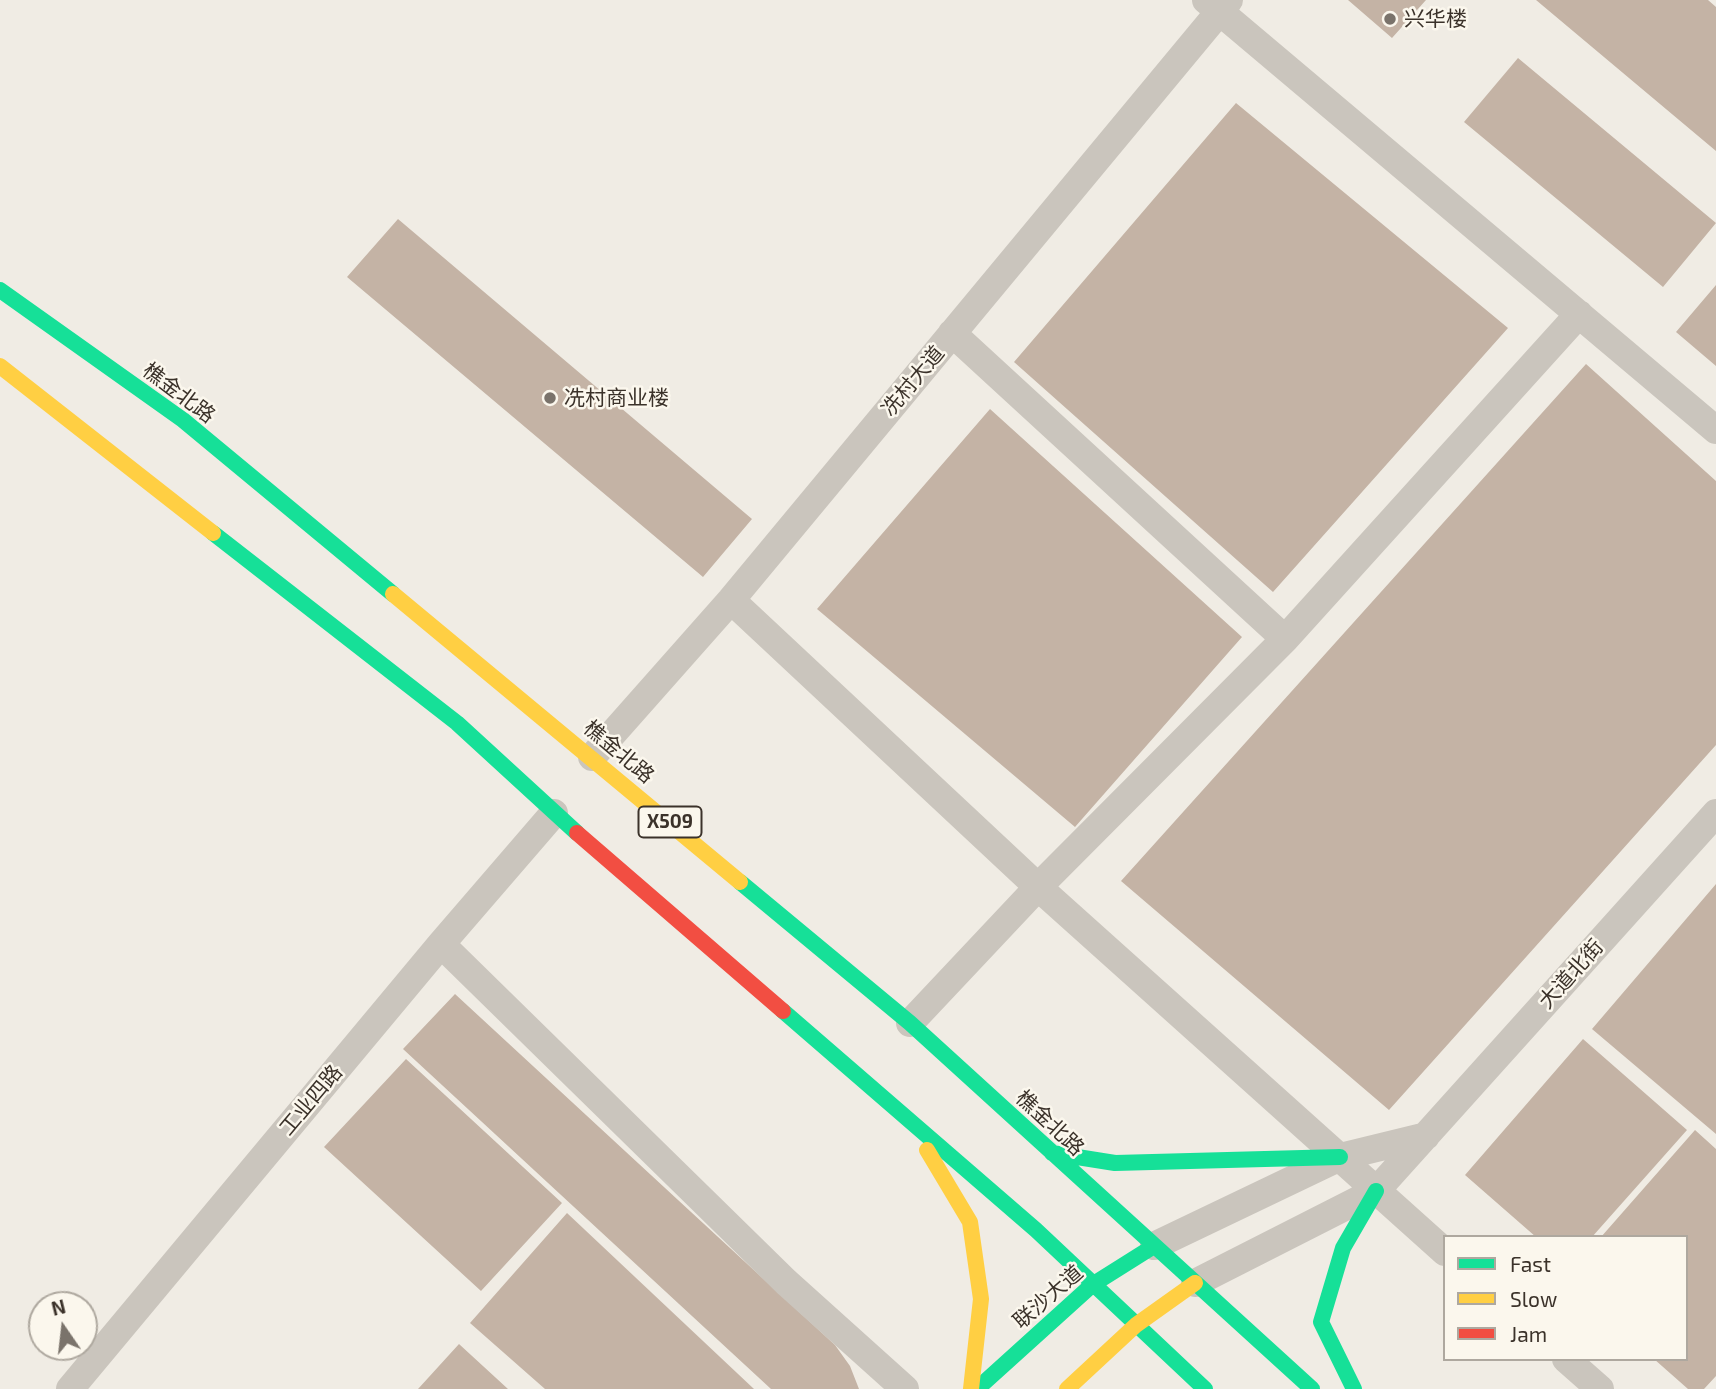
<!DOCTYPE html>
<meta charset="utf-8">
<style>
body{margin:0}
#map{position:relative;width:1716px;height:1389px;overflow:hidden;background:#f0ece4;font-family:"Exo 2",sans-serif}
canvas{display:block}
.legend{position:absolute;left:1443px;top:1235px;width:245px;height:126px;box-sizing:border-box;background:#fbf7ed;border:2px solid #aea89f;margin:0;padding:9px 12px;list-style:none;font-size:21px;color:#3b322a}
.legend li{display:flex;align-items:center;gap:14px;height:35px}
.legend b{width:35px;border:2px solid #aea89f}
.north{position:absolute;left:28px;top:1291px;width:70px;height:70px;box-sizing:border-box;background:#fbf7ed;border:2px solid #aea89f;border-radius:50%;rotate:346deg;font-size:19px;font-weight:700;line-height:28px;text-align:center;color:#3b322a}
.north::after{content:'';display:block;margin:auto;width:24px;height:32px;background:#7a736b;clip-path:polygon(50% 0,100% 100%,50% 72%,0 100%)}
</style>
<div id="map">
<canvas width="1716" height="1389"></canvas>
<ul class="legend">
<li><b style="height:9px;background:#16e098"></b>Fast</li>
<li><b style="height:9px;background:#ffcf43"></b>Slow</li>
<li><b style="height:9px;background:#f24e42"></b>Jam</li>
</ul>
<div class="north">N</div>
</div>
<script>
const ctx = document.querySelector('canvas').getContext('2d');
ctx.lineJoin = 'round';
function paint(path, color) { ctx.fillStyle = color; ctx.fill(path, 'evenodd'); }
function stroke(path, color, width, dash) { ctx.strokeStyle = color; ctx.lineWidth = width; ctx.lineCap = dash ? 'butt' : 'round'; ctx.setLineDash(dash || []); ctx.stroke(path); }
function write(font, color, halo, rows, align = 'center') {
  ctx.font = font + ' "Exo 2","Noto Sans SC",sans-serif'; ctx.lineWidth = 5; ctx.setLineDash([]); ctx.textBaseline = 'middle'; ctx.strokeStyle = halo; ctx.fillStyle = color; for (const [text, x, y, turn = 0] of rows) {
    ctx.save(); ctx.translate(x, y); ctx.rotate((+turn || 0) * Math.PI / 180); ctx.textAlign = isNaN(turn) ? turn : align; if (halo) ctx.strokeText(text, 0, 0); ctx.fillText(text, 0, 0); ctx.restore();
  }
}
paint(new Path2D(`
 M1348,0H1426L1392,38Z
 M1536,0H1708L1716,7V151Z
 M1518,58L1716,223L1663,287L1464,122Z
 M1236,103L1508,328L1273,592L1014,362Z
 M398,219L752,519L703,577L347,277Z
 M1716,285V366L1676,332Z
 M1586,364L1716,481V745L1389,1110L1121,881Z
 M990,409L1242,637L1075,827L817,609Z
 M1716,884V1134L1592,1029Z
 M455,994L835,1345L850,1366L859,1389H771L403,1049Z
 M1583,1039L1687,1130L1592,1237H1536L1465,1175Z
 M406,1059L562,1203L481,1291L324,1147Z
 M1695,1130L1716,1149V1376L1704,1389H1688L1654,1359H1686V1237H1601Z
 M567,1213L754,1389H545L470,1323Z
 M459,1344L508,1389H418Z`), '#c4b3a5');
stroke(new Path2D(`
 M1206,0L1716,430
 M952,333L1285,639
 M731,600L1038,887L1445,1252
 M592,757L731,600L1229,0
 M441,944L786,1282L905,1389
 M910,1023L1038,887L1285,639L1579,314
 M1154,1246L1340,1157L1426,1136
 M1195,1283L1376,1191L1716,813
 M1566,1359L1600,1389
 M70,1389L441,944L554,813`), '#cac5bd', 28);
stroke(new Path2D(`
 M0,290L183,420L393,594
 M213,533L457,723L577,833
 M740,882L910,1023L1312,1389
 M783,1011L1036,1230L1205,1389
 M1052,1153L1115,1163L1340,1157
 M977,1389L1092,1285L1154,1246
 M1354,1389L1321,1322L1343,1248L1376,1191`), '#16e098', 16);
stroke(new Path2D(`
 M0,366L213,533
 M393,594L740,882
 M927,1150L970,1222L981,1299L971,1389
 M1067,1389L1136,1325L1195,1283`), '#ffcf43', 16);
stroke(new Path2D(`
 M577,833L783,1011`), '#f24e42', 16);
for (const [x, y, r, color] of [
 [1390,19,7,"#7a736b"],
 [550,398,7,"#7a736b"]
]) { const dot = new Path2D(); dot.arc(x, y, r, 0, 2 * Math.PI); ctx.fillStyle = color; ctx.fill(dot); stroke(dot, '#fbf7ed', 2.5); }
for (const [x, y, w] of [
 [670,822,63]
]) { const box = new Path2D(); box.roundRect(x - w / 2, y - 15.5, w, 31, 5); ctx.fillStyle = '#fbf7ed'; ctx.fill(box); stroke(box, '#3b322a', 2); }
write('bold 19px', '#3b322a', null, [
 ["X509",670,822]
]);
write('21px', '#3b322a', '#fbf7ed', [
 ["兴华楼",1404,19],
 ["冼村商业楼",564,398]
], 'left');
write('21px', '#3b322a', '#fbf7ed', [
 ["冼村大道",913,381,-50],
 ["樵金北路",179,393,37],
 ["樵金北路",619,752,40],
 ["大道北街",1571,974,-48],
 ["工业四路",311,1100,-50],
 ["樵金北路",1050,1123,43],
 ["联沙大道",1048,1297,-41]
]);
</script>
